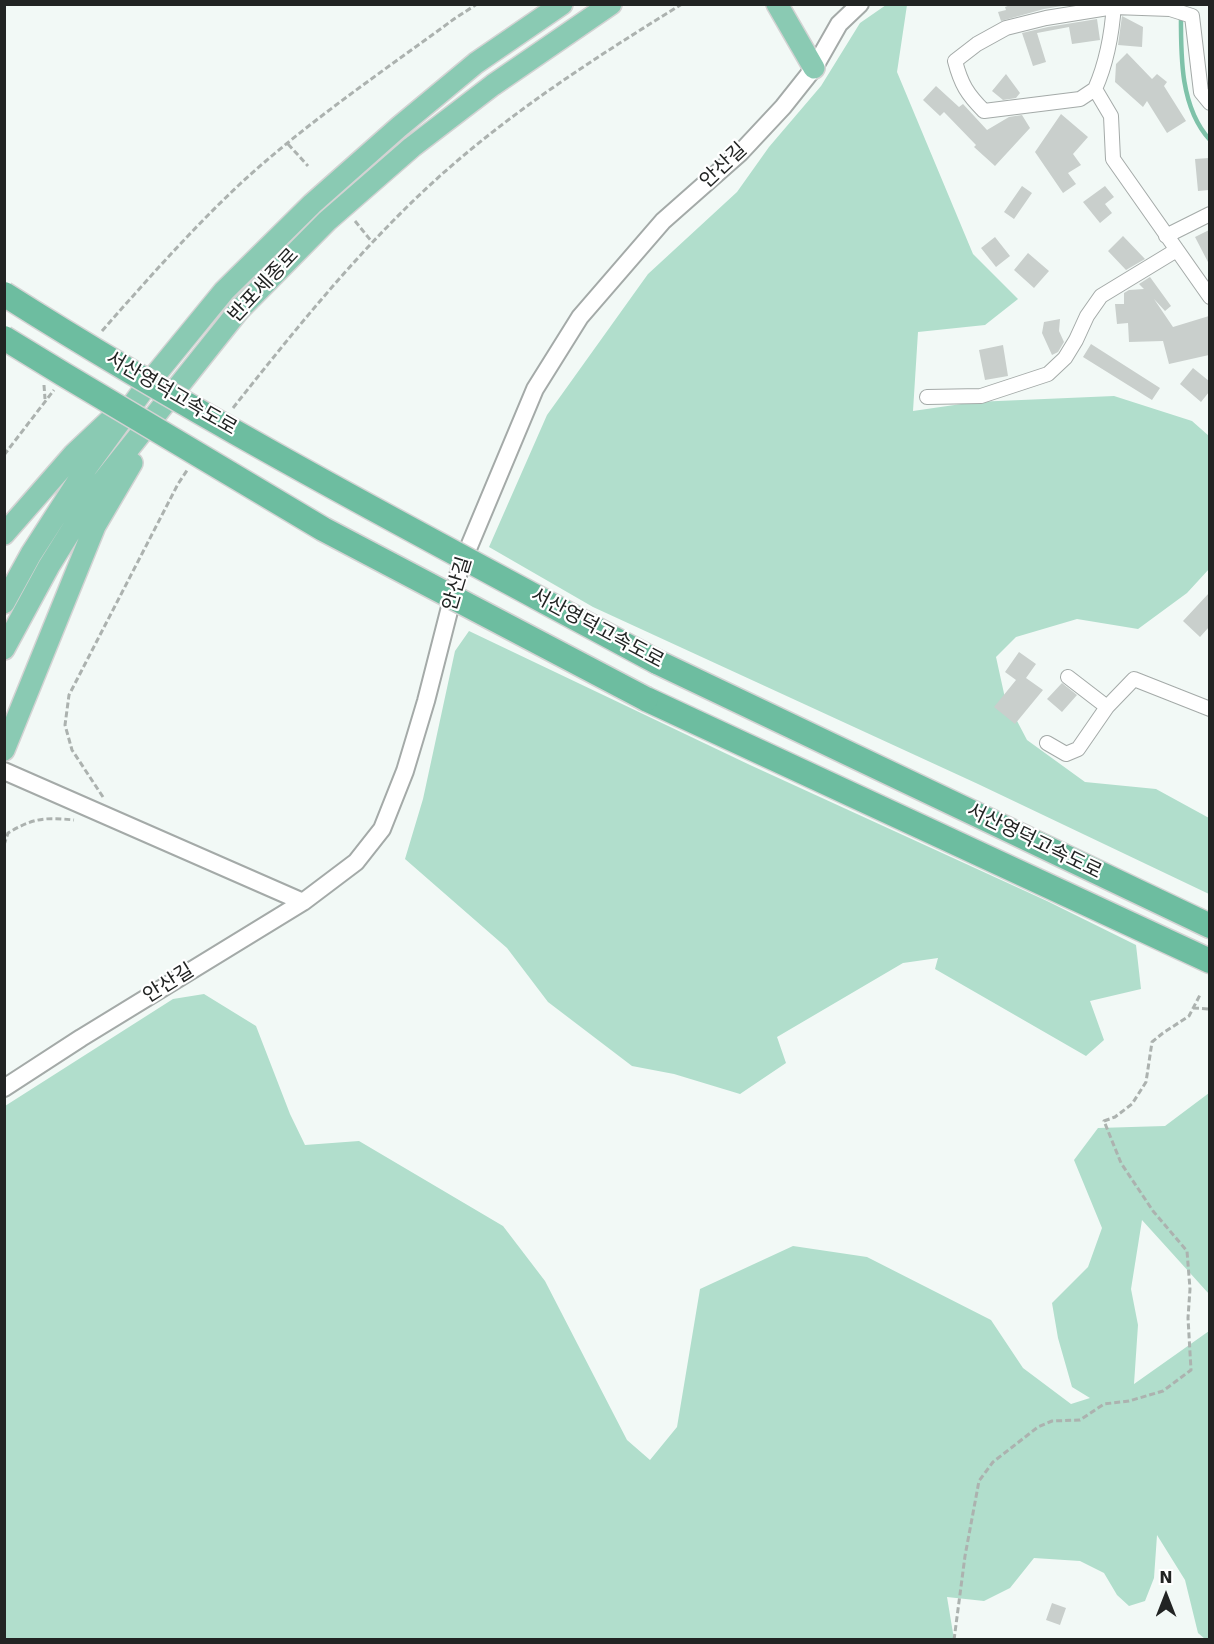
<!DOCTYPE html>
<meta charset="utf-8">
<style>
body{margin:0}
#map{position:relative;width:1214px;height:1644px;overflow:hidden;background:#f2f9f6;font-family:"DejaVu Sans",sans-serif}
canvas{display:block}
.frame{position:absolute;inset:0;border:6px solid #222423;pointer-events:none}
.north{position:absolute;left:1136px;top:1566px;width:60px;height:60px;-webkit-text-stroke:4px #fff;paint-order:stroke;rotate:0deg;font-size:16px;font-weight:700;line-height:24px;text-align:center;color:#222423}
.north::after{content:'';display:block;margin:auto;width:21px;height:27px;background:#222423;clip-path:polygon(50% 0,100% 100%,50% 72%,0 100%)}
</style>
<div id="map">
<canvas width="1214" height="1644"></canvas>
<div class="frame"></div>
<div class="north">N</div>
</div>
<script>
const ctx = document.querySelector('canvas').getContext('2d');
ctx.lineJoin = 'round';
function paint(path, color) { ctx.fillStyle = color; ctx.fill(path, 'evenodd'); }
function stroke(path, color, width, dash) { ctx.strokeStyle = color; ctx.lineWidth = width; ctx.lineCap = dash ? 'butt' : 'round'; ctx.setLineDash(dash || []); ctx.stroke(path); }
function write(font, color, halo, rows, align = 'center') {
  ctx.font = font + ' "DejaVu Sans","Noto Sans KR",sans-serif'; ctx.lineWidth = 4.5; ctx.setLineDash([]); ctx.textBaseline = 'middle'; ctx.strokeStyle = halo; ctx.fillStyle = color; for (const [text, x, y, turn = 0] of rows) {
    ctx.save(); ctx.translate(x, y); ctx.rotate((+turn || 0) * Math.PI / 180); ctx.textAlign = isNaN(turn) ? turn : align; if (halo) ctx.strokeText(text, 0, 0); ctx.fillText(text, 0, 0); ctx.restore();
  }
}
paint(new Path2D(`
 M886,5H907L897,72L973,254L1018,299L985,325L918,332L913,411L975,402L1114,396L1192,421L1209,436V569L1187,593L1138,629L1077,619L1016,637L996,657L1005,698L1027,740L1085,782L1156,789L1209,818V894L978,784L593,607L489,547L547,415L648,274L737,192L769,147L821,86L860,23Z
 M469,631L750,765L1047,901L1136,945L1141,989L1090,1001L1104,1040L1086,1056L935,969L938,958L903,963L777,1037L786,1063L740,1094L674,1074L632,1066L548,1002L507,948L405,859L423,799L455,651Z
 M204,994L256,1026L290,1114L305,1145L359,1141L503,1226L545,1281L627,1440L650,1460L677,1427L700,1289L793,1246L867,1257L991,1320L1023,1368L1071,1404L1090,1398L1072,1387L1058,1338L1052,1303L1088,1267L1102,1228L1074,1160L1098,1128L1165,1126L1209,1093V1294L1142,1220L1131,1289L1138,1325L1134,1384L1209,1331V1639H1205L1198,1633L1185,1580L1157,1535L1154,1578L1145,1601L1129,1606L1117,1595L1104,1573L1080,1561L1034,1558L1010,1588L984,1601L947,1597L954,1639H5V1106L173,999Z`), '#b1decc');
stroke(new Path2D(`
 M1181,4C1181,49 1178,105 1210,140`), '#7ec2a9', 4.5);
paint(new Path2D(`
 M1013,4H1073L1044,9L1001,21L998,12L1006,10L1005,7Z
 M1122,16L1143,27L1142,47L1118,45Z
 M1097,19L1100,40L1072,44L1069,27L1037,33L1046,62L1033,66L1022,33L1048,27Z
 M1127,53L1152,79L1157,74L1167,82L1164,86L1186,121L1167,133L1147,101L1143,107L1115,82L1116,64Z
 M1006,74L1020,93L1016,98L1003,100L992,91Z
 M936,86L959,107L963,104L987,130L1009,117L1022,115L1030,128L995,166L974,147L976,145L944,112L940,116L923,100Z
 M1061,114L1088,137L1073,154L1081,165L1068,173L1076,184L1063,193L1035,152Z
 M1209,158V190L1198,191L1195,159Z
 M1022,186L1032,193L1014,219L1004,212Z
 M1105,186L1114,197L1105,204L1112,213L1100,223L1083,202Z
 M1209,230V264L1195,237Z
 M1123,236L1145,259L1126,270L1108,251Z
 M995,237L1010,256L996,267L981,248Z
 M1028,253L1049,271L1034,288L1014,270Z
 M1150,277L1171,306L1165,311L1154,299L1173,327L1209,316V355L1169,364L1163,341L1129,342L1128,323L1117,324L1115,304H1124V293L1129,290L1144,289L1139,284Z
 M1060,319L1059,331L1064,342L1058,352L1052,355L1042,333L1044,322Z
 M1091,344L1160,388L1152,400L1083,357Z
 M1003,345L1008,376L985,380L979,350Z
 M1193,368L1209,381V392L1201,402L1180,384Z
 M1209,593V627L1200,637L1183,621Z
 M1019,652L1036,664L1026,678L1043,690L1015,724L994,707L1016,680L1005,672Z
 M1062,683L1077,695L1062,712L1047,699Z
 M1052,1603L1066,1608L1060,1625L1046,1620Z`), '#c9cfcc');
const minor = new Path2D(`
 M1114,4C1112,34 1107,62 1095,89L1111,116L1113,159L1210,297
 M1095,89L1080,99L984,111C967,94 961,84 955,61L977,44L1006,28L1046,18L1114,7L1170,9L1192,16L1201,92L1210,103
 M1166,236L1210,214
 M927,397L981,396L1048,374L1065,358L1076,340L1087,316L1101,296L1175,251
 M1068,677L1107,707
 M1047,743L1066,754L1078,749L1107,707L1134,679L1210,709`);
const tertiary = new Path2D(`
 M4,771L303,902
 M4,1088L81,1038L303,902L356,862L382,829L405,771L426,701L460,568L535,389L580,317L663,221L740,153L783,107L814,68L839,24L860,4`);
const trunk = new Path2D(`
 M777,4L814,68
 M4,534L74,454L109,421
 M4,603L31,554L87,467L147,385L224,291L312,204L399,127L476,63L562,4
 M4,649L49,566L99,486L239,310L327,221L412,147L493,85L611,4
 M4,750L95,526L132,463`);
const motorway = new Path2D(`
 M657,662L1210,926
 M646,699L1210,961`);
stroke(minor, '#a4aaa8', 16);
stroke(tertiary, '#a4aaa8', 20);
stroke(trunk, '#d3d3d3', 24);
stroke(motorway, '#d3d3d3', 27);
stroke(new Path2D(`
 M288,144L308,166
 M355,221L372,242
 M102,331C146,281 191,230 240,184C306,123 382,72 454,19L477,4
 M44,385L45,399
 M233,408C298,326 363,245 441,175C515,109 598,56 682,4
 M4,455L54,390
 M103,797L72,750L65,725L69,695L178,484L188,469
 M4,845L8,833C33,818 45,817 74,820
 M1193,1008L1210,1009
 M954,1640L965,1556L979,1481L993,1462L1038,1427L1052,1421L1080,1420L1104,1404L1129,1401L1163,1391L1191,1370L1188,1318L1190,1289L1187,1251L1153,1211L1121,1163L1104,1121L1115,1117L1132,1104L1146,1082L1152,1042L1163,1033L1189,1016L1201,993`), '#acb2af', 3, [6, 3]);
stroke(minor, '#fff', 14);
stroke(tertiary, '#fff', 16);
stroke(trunk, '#8acab3', 21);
stroke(motorway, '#6dbda0', 24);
const motorwayBridge = new Path2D(`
 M4,294C215,428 437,543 657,662
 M4,338L63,374L323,529L646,699`);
stroke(motorwayBridge, '#d3d3d3', 27, []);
stroke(motorwayBridge, '#6dbda0', 24);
write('20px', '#222423', '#fff', [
 ["안산길",724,166,-43],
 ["반포세종로",264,286,-47],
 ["서산영덕고속도로",171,394,30],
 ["안산길",458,584,-73],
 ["서산영덕고속도로",597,629,28],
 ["서산영덕고속도로",1034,842,26],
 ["안산길",169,984,-32]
]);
</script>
